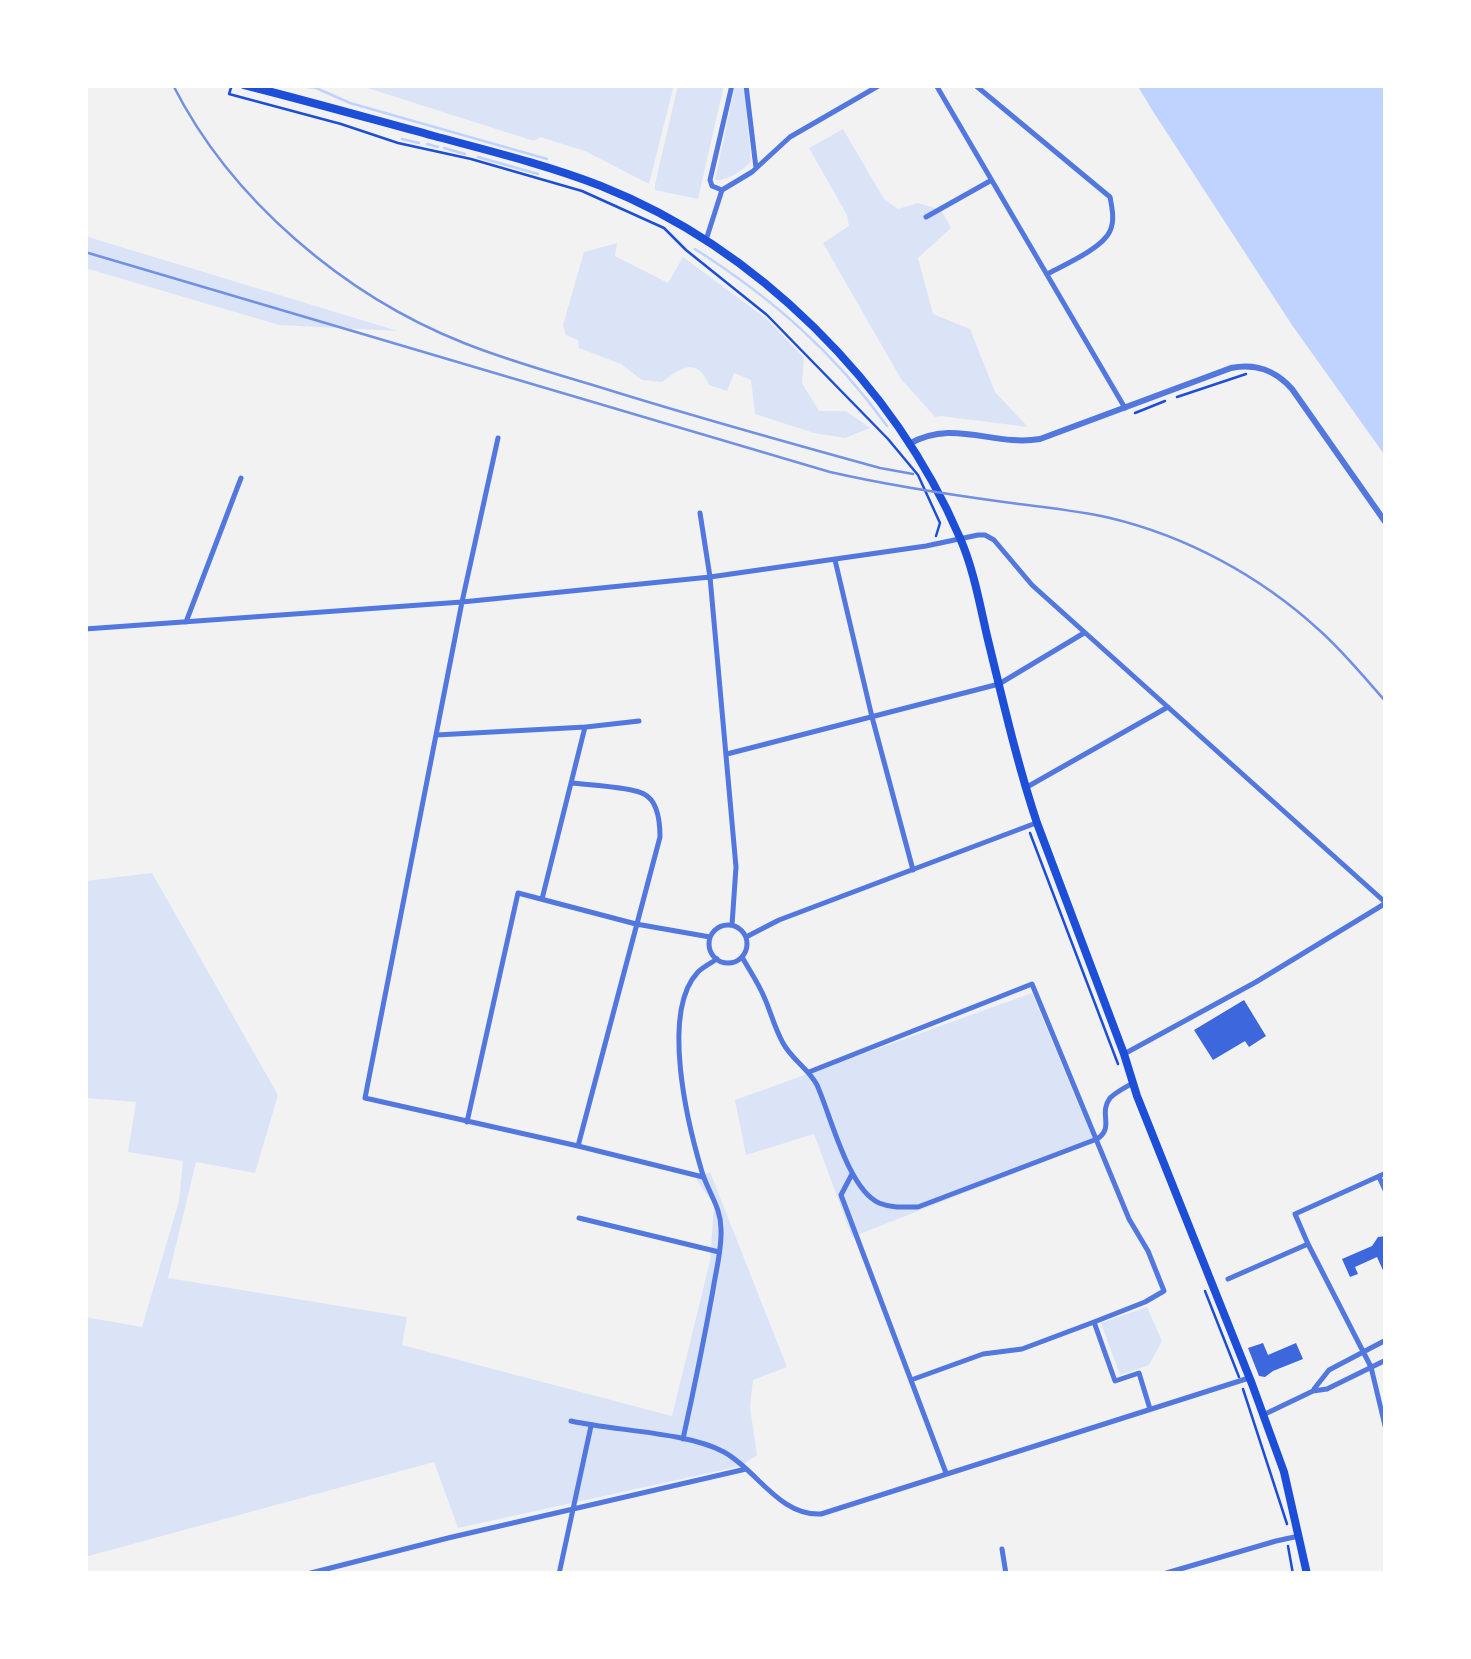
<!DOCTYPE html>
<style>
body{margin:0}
#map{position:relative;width:1471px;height:1659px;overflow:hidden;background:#f2f2f2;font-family:"IBM Plex Sans",sans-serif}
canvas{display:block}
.frame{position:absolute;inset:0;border:88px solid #fff;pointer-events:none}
</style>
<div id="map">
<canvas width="1471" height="1659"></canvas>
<div class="frame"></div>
</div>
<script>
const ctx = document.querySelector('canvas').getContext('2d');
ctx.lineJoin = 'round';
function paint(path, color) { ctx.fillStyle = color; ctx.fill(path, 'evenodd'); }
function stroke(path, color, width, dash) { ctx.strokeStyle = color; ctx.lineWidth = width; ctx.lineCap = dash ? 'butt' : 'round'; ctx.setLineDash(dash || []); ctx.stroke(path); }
paint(new Path2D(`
 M358,85H674L649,184L585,151L540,137L534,141Z
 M678,85H724L698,199L655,190V184Z
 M735,85H744L751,161C744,171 726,181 715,180Z
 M843,129L884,199L898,209L918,203L941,210L951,228L918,258L933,314L970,329L995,392L1028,427L941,416L935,417L901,379L823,243L849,226L847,215L809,148Z
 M85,236L398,331L279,325L85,268Z
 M617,243L615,256L668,283L683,257L767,319L804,358L802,383L819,411H846L870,428L845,438L814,433L755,414L751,380L734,373L727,391L709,385C697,356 680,368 662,382L642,380L621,364L579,348L578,340L566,335L563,325L584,252Z
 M152,873L278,1095L255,1173L196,1162L168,1278L407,1317L402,1345L672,1416L710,1261L714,1205L696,1179L710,1172L787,1367L753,1380L750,1407L757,1455L741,1466L458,1528L434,1462L85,1557V1317L142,1327L179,1201L183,1161L128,1152L136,1102L85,1098V881Z
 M1032,993L1094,1142L852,1237L814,1134L746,1155L735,1100Z
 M1147,1307L1162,1341L1149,1365L1120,1375L1101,1323Z`), '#dbe4f7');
paint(new Path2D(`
 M1137,85H1386V457L1292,325L1154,113Z`), '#bfd3fe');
stroke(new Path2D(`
 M293,85L316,88L350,103L547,159
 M402,139L419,143
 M427,144L438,147
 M444,148L465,154
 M478,157L538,174
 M695,249C772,298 834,352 887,426`), '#bfd3fe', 2.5);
paint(new Path2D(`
 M1244,1000L1266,1036L1249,1047L1245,1041L1213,1060L1194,1030Z
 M1386,1236V1277L1377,1257L1355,1267L1358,1274L1350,1277L1342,1259L1372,1246L1378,1237Z
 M1263,1343L1268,1355L1296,1343L1303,1359L1273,1371L1265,1377L1259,1376L1248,1348Z`), '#3d67dc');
stroke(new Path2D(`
 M232,85L229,94L341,124L398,143L471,159L582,191L664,228L686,250L767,315L888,439L918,475L940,523L936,536
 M1177,397L1246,374
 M1135,413L1165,401
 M1030,833L1118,1064
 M1205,1291L1239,1377
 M1243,1389L1287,1524
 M1288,1546L1293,1574`), '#1d4ed8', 2.5);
stroke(new Path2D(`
 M746,85L756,168
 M936,85L1125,408
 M975,85L1110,197C1112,208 1115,220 1110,231C1103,248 1064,265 1047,274
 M722,190L712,186L710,180L732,85
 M926,217L990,181
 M706,240L722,190L752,172L790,137L880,85
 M498,438L462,602L365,1098L578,1146L703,1177
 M700,513L710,577L736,867L732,925
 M835,560L872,717L913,870
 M186,622L241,478
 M85,629L462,602L710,577L926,546L978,535H985L994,540L1032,585L1386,903
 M436,735L586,727L639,721
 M727,754L999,684L1084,633
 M572,783C588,785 632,787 644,794C658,801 660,823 660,837L578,1146
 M1027,787L1168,707
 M542,899L585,727
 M709 944a19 19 0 1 1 38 0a19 19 0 1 1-38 0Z
 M746,937L779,920L1036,823
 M742,957C750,971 759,984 765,999C771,1013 775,1029 783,1043C792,1060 808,1068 817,1085C831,1116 848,1189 879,1203C891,1208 904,1207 918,1207L1097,1139C1115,1127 1098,1114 1110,1098C1116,1092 1126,1087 1133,1083
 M1124,1054L1256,982L1386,903
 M809,1072L1032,984L1129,1219L1148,1251L1164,1291L1145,1302L1094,1322L1022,1349L983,1354L911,1380
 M467,1122L518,893L636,924L710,937
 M1386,1173L1295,1214L1308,1244L1371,1367L1386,1430
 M852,1174L841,1195L946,1473
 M1379,1177L1386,1192
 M579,1218L719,1252
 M1228,1279L1308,1244
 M1094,1322L1115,1381L1139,1373L1150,1409
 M1314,1389L1329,1370L1386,1340
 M1263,1415L1313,1391L1327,1389L1386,1360
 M571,1421C615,1431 687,1432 724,1452C757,1470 779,1516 821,1514L1249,1378
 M683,1439C694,1389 704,1340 713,1290C716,1270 722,1249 721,1229C721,1207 708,1192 702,1172C688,1125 660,1012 698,972C703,967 711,963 717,959
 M1002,1549L1006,1574
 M307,1574L448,1538L746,1469
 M559,1574L591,1426
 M1163,1574L1276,1541L1299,1536`), '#5277de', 5);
stroke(new Path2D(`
 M909,444C954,418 993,447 1040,439L1231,368C1256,363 1275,370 1292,389L1386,523`), '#5277de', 6);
stroke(new Path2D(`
 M244,85C308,101 371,119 434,136C490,151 547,165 601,186C757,248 894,384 960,538C974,570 980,606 988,640C1003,701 1017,763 1037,823L1124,1054L1137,1096L1252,1384L1284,1472L1307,1574`), '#1d4ed8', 8);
stroke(new Path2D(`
 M173,85C231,200 345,296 464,343C511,362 561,375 609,390C699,418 789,443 880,468L913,474
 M85,252L830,472C887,485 945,494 1004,502C1039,507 1075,510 1110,518C1186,536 1260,576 1318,629C1343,651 1364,677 1386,702`), '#7290e2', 2.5);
</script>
